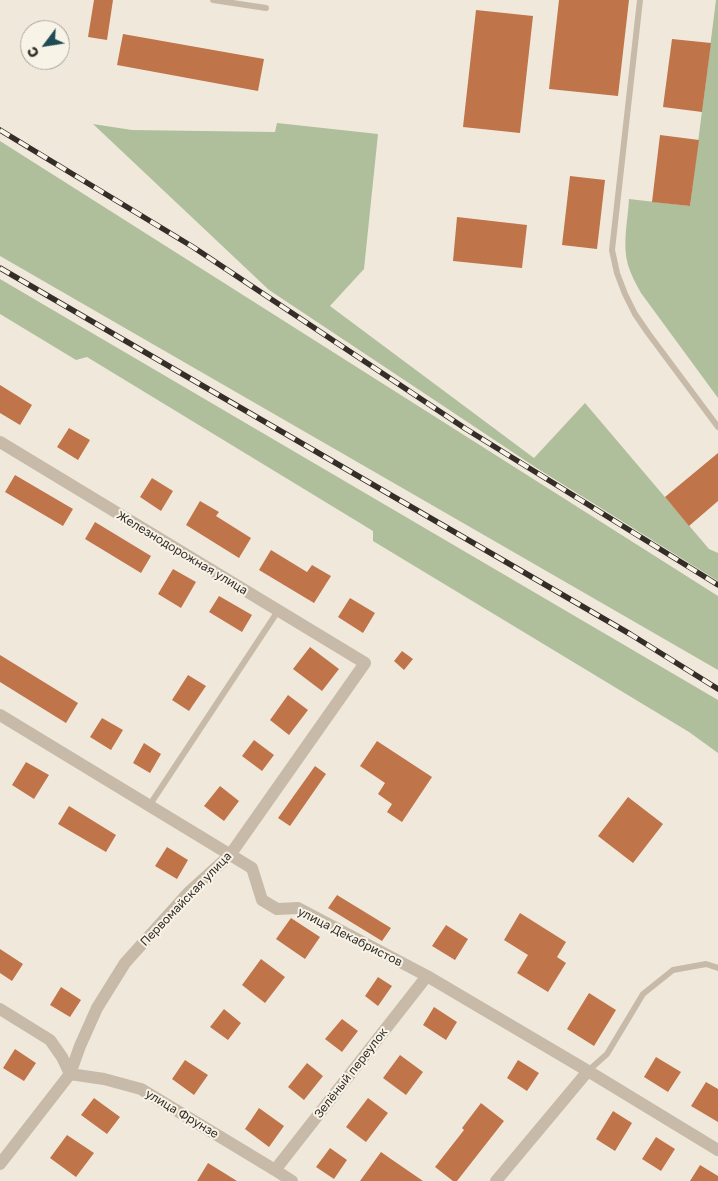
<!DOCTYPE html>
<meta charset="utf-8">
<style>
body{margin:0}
#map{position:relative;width:718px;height:1181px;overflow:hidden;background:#f0e9db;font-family:"Golos Text",sans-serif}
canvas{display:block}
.north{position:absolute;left:20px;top:20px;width:50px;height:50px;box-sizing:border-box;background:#f8f3e7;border:1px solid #aaa49b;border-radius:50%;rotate:239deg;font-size:14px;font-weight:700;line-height:20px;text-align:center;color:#352d28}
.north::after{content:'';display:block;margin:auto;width:18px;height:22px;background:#1f4b54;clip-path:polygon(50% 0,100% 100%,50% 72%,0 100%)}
</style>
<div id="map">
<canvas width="718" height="1181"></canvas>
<div class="north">С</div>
</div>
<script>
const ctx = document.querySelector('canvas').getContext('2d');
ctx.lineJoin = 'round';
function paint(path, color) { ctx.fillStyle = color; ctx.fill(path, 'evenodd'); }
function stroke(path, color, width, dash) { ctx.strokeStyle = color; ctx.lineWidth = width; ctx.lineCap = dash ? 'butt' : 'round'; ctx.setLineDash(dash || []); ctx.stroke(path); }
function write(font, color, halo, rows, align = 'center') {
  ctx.font = font + ' "Golos Text",sans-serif'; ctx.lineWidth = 4; ctx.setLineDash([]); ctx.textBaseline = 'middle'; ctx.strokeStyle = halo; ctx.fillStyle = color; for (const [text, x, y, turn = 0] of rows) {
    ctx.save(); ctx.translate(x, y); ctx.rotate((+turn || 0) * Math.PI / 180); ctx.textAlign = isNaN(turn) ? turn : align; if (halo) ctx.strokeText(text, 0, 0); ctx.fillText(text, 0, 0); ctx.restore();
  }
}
paint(new Path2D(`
 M716,0H718V398L641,293C636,284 631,275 628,265C622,244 628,220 629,199L690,206Z
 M277,123L378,134L364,269L330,306L534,458L585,403L709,549L718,553V581L535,467L269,290L93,124L132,130L275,132Z
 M0,141L718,596V670L0,256Z
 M0,279L718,700V753L689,732L373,541V531L87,357L76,360L0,314Z`), '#afbf9c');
paint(new Path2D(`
 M94,0H113L107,40L88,37Z
 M559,0H629L618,96L549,89Z
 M476,10L533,16L520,133L463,127Z
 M123,34L264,59L258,91L117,65Z
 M672,39L711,43L702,112L663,107Z
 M660,135L699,140L690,206L652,202Z
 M570,176L605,180L597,249L562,245Z
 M457,217L527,225L522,268L453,261Z
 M0,385L32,405L20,425L0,413Z
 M69,428L90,440L78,460L57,447Z
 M718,453V501L689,526L665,497Z
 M15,475L73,509L63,526L5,492Z
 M152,478L173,491L161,511L140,497Z
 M200,501L219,512L216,516L251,538L239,558L186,525Z
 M95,522L151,556L141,573L85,539Z
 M271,550L307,572L312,565L331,576L314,603L259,570Z
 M173,569L196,582L181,608L158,594Z
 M219,596L252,615L242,632L209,612Z
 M350,598L375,613L363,633L338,617Z
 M310,647L339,669L322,691L293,669Z
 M402,651L413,659L404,670L394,661Z
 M0,655L78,703L66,723L0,682Z
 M188,675L206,686L189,711L172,700Z
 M288,695L308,710L289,735L270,720Z
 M102,718L123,730L111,750L90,737Z
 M254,740L274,755L262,771L242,756Z
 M377,741L432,777L402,822L387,812L392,804L378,794L385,783L360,766Z
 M144,743L161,754L150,773L133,763Z
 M26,762L49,775L34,799L12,785Z
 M315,766L326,774L290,826L278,818Z
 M220,786L239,801L224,821L204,806Z
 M628,797L663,824L633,863L598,836Z
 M69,806L116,835L106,852L58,824Z
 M167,847L188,860L177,879L155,866Z
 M337,895L391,928L382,941L328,908Z
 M520,913L566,942L557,957L566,963L548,992L517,973L528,955L504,940Z
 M291,918L320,937L305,959L276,939Z
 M446,925L468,939L455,960L432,946Z
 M0,949L23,964L12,981L0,973Z
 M261,959L285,977L265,1003L242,985Z
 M378,977L392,986L378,1006L365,996Z
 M61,987L81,1000L70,1017L50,1005Z
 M589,993L616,1010L594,1046L567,1029Z
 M434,1007L457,1022L446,1040L423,1025Z
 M224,1009L241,1023L228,1040L210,1027Z
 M342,1019L358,1031L342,1052L325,1039Z
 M15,1049L36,1063L24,1081L3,1068Z
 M400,1055L423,1072L406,1095L383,1078Z
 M656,1057L681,1072L668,1092L644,1077Z
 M185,1060L208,1075L194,1095L172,1079Z
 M518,1060L539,1073L527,1091L507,1078Z
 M307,1063L323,1076L304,1100L288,1087Z
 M706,1082L718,1089V1122L691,1106Z
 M94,1098L120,1117L107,1134L81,1115Z
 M368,1098L388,1113L366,1142L346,1127Z
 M481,1103L504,1121L457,1181H453L435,1167L464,1130L462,1128Z
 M259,1108L284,1126L269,1147L245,1129Z
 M613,1111L632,1123L615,1151L596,1139Z
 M67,1135L94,1153L76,1177L50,1158Z
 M656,1137L675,1149L661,1171L642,1159Z
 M330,1148L347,1160L334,1179L316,1167Z
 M381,1152L391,1159L423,1181H360Z
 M208,1163L237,1181H197Z
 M700,1165L718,1176V1181H690Z`), '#c0744a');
stroke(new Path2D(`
 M213,0L266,8
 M640,0L612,250L617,273L625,294L635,314L648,333L718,427
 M149,806L278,611
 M588,1071L607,1054L643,994L673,970L706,964L718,968`), '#c8baa8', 6);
stroke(new Path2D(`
 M0,442L365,663L230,855L188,893L125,963L97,1008L80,1046L70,1074L0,1164
 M0,715L252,868L262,900L277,909L298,908L427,976L588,1071L718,1150
 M0,1009L50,1040L62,1057L70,1074L104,1079L141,1089L275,1170L292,1181
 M275,1170L427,976
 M496,1181L588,1071`), '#c8baa8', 12);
const rail = new Path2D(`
 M0,130L193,247L466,429L718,585
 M0,268L630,634L718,689`);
stroke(rail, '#352d28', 5.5);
stroke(rail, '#f8f3e7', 4, [11]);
write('12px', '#352d28', '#f8f3e7', [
 ["Железнодорожная улица",182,553,31],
 ["Первомайская улица",186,899,-46],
 ["улица Декабристов",350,937,27],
 ["Зелёный переулок",351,1073,-52],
 ["улица Фрунзе",182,1114,31]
]);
</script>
